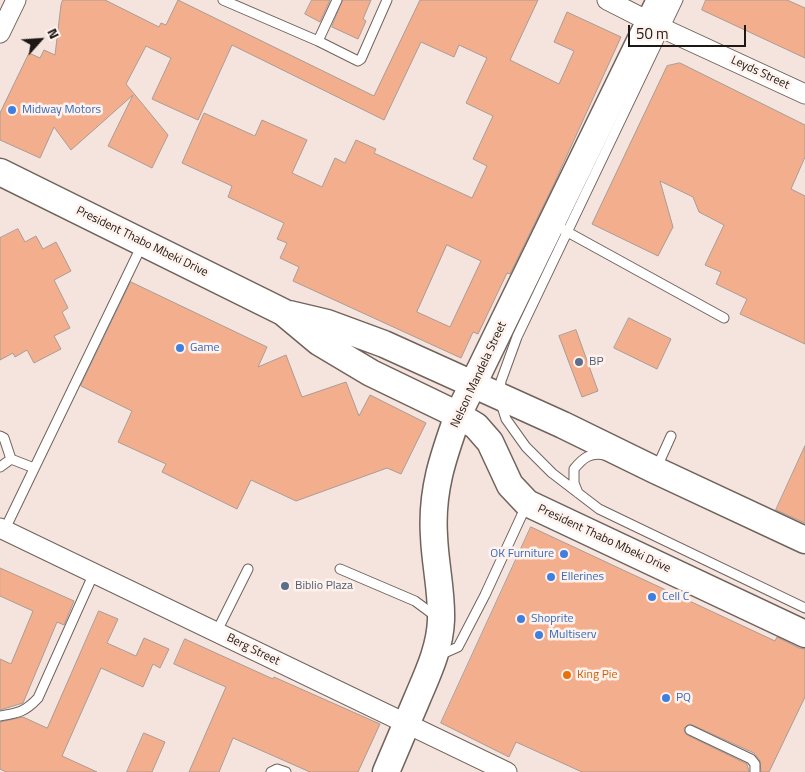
<!DOCTYPE html>
<style>
body{margin:0}
#map{position:relative;width:805px;height:772px;overflow:hidden;background:#f4e4dd;font-family:"Titillium Web",sans-serif}
canvas{display:block}
.north{position:absolute;left:15px;top:15px;width:50px;height:50px;-webkit-text-stroke:4px #fff2ec;paint-order:stroke;rotate:64deg;font-size:14px;font-weight:700;line-height:20px;text-align:center;color:#1d1815}
.north::after{content:'';display:block;margin:auto;width:18px;height:22px;background:#1d1815;clip-path:polygon(50% 0,100% 100%,50% 72%,0 100%)}
.scale{position:absolute;left:628px;top:25px;width:118px;height:22px;box-sizing:border-box;border:2px solid #1d1815;border-top:0;padding-left:6px;font-size:15px;line-height:18px;white-space:nowrap;color:#1d1815;-webkit-text-stroke:4px #fff2ec;paint-order:stroke}
</style>
<div id="map">
<canvas width="805" height="772"></canvas>
<div class="north">N</div>
<div class="scale">50 m</div>
</div>
<script>
const ctx = document.querySelector('canvas').getContext('2d');
ctx.lineJoin = 'round';
function paint(path, color) { ctx.fillStyle = color; ctx.fill(path, 'evenodd'); }
function stroke(path, color, width, dash) { ctx.strokeStyle = color; ctx.lineWidth = width; ctx.lineCap = dash ? 'butt' : 'round'; ctx.setLineDash(dash || []); ctx.stroke(path); }
function write(font, color, halo, rows, align = 'center') {
  ctx.font = font + ' "Titillium Web",sans-serif'; ctx.lineWidth = 5; ctx.setLineDash([]); ctx.textBaseline = 'middle'; ctx.strokeStyle = halo; ctx.fillStyle = color; for (const [text, x, y, turn = 0] of rows) {
    ctx.save(); ctx.translate(x, y); ctx.rotate((+turn || 0) * Math.PI / 180); ctx.textAlign = isNaN(turn) ? turn : align; if (halo) ctx.strokeText(text, 0, 0); ctx.fillText(text, 0, 0); ctx.restore();
  }
}
const building = new Path2D(`
 M63,0H105L159,27L161,23L166,25L178,0L374,96L420,0H538L510,60L559,84L574,51L554,42L567,12L621,37L553,186L510,274L507,273L478,334L473,332L461,358L293,281L299,267L280,258L287,243L277,239L284,223L228,197L232,186L182,163L204,113L255,136L262,120L307,140L292,173L322,187L335,158L345,163L356,140L376,149L374,153L472,198L487,166L473,159L493,116L466,103L487,58L459,45L454,57L421,42L384,120L232,45L198,120L152,99L171,58L146,46L126,84L168,135L152,168L108,146L133,95L71,150L54,127L40,158L0,140V113L29,53L40,58L44,50L55,55L61,5ZM447,245L481,261L450,327L417,312Z
 M312,0H330L320,22L305,14Z
 M343,0H371L363,19L366,21L358,39L332,27Z
 M706,0H787L805,8V58L702,10Z
 M680,63L805,125V157L791,189L805,196V344L740,314L747,299L716,284L721,272L705,265L724,225L699,212L693,197L660,181L673,227L658,256L592,224L667,66Z
 M18,229L25,242L36,236L43,249L56,242L71,271L54,280L68,308L62,312L70,328L54,336L61,349L34,363L27,350L15,357L13,353L0,360V238Z
 M131,282L267,347L258,367L286,355L302,397L346,382L359,416L370,395L426,423L401,474L387,468L296,501L251,480L237,509L162,472L166,464L118,442L132,411L81,386Z
 M629,318L671,339L657,369L614,348Z
 M576,330L598,391L582,397L559,336Z
 M805,446V523L776,510Z
 M531,527L775,641L777,637L799,648L805,649V697L769,772H761L760,761L754,753L690,724L684,728L685,733L687,735L747,764L749,772H582L516,742L509,757L441,723Z
 M0,568L74,601L64,625L57,622L23,703L0,710V659L11,664L33,611L0,596Z
 M99,611L118,619L107,643L136,656L144,638L169,649L160,668L153,664L143,687L101,668L62,756L97,772H6L0,769V722L23,717L47,728Z
 M185,639L273,679L274,677L380,724L358,772H310L233,738L219,772H189L226,687L174,664Z
 M144,733L165,742L152,772H127Z`);
paint(building, '#f3af8d');
stroke(building, '#aa9b94', 1);
const lane = new Path2D(`
 M223,0L318,41
 M337,0L318,41L358,61L361,59L387,0
 M678,0L517,337L501,381L499,397L506,419L526,447L552,473L599,509L805,608
 M562,229L724,318
 M0,436L4,438L11,459
 M11,459L34,468
 M0,467L11,459
 M657,467L671,436
 M578,493L574,483V469C583,458 590,452 605,455
 M5,529L142,245
 M340,569L415,601L438,618
 M216,633L248,569
 M440,655L458,647L485,595L526,506
 M0,716C18,713 25,712 38,698L94,573
 M690,730L751,759L755,764V772
 M271,772L277,769L286,772`);
const street = new Path2D(`
 M607,0L664,29L805,94
 M0,33L16,0
 M0,528L507,772`);
const secondary = new Path2D(`
 M0,172L283,312L319,342L371,373L458,415L476,426L490,442L510,485L527,503L805,634
 M289,314L327,323L384,344L563,425L655,470L805,540
 M386,772C396,748 407,723 417,699C428,673 440,648 441,620C442,592 435,564 434,536C431,491 443,457 458,415L660,0`);
stroke(lane, '#70635c', 11);
stroke(street, '#70635c', 21);
stroke(secondary, '#70635c', 29);
stroke(lane, '#fff', 9);
stroke(street, '#fff', 19);
stroke(secondary, '#fff', 26);
for (const [x, y, r, color] of [
 [12,110,5,"#3f7fe0"],
 [180,348,5,"#3f7fe0"],
 [579,362,5,"#5c6f8a"],
 [564,554,5,"#3f7fe0"],
 [551,577,5,"#3f7fe0"],
 [285,586,5,"#5c6f8a"],
 [652,597,5,"#3f7fe0"],
 [521,619,5,"#3f7fe0"],
 [539,635,5,"#3f7fe0"],
 [567,675,5,"#e8710a"],
 [666,698,5,"#3f7fe0"]
]) { const dot = new Path2D(); dot.arc(x, y, r, 0, 2 * Math.PI); ctx.fillStyle = color; ctx.fill(dot); stroke(dot, '#fff2ec', 2); }
write('12px', '#1d1815', '#fff2ec', [
 ["Leyds Street",760,73,25],
 ["President Thabo Mbeki Drive",142,242,26],
 ["Nelson Mandela Street",479,375,-65],
 ["President Thabo Mbeki Drive",604,539,25],
 ["Berg Street",253,650,26]
]);
write('12px', '#366cbe', '#fff2ec', [
 ["Midway Motors",22,110],
 ["Game",190,348],
 ["OK Furniture",554,554,"right"],
 ["Ellerines",561,577],
 ["Cell C",662,597],
 ["Shoprite",531,619],
 ["Multiserv",549,635],
 ["PQ",676,698]
], 'left');
write('12px', '#4e5e75', '#fff2ec', [
 ["BP",589,362],
 ["Biblio Plaza",295,586]
], 'left');
write('12px', '#c56008', '#fff2ec', [
 ["King Pie",577,675]
], 'left');
</script>
